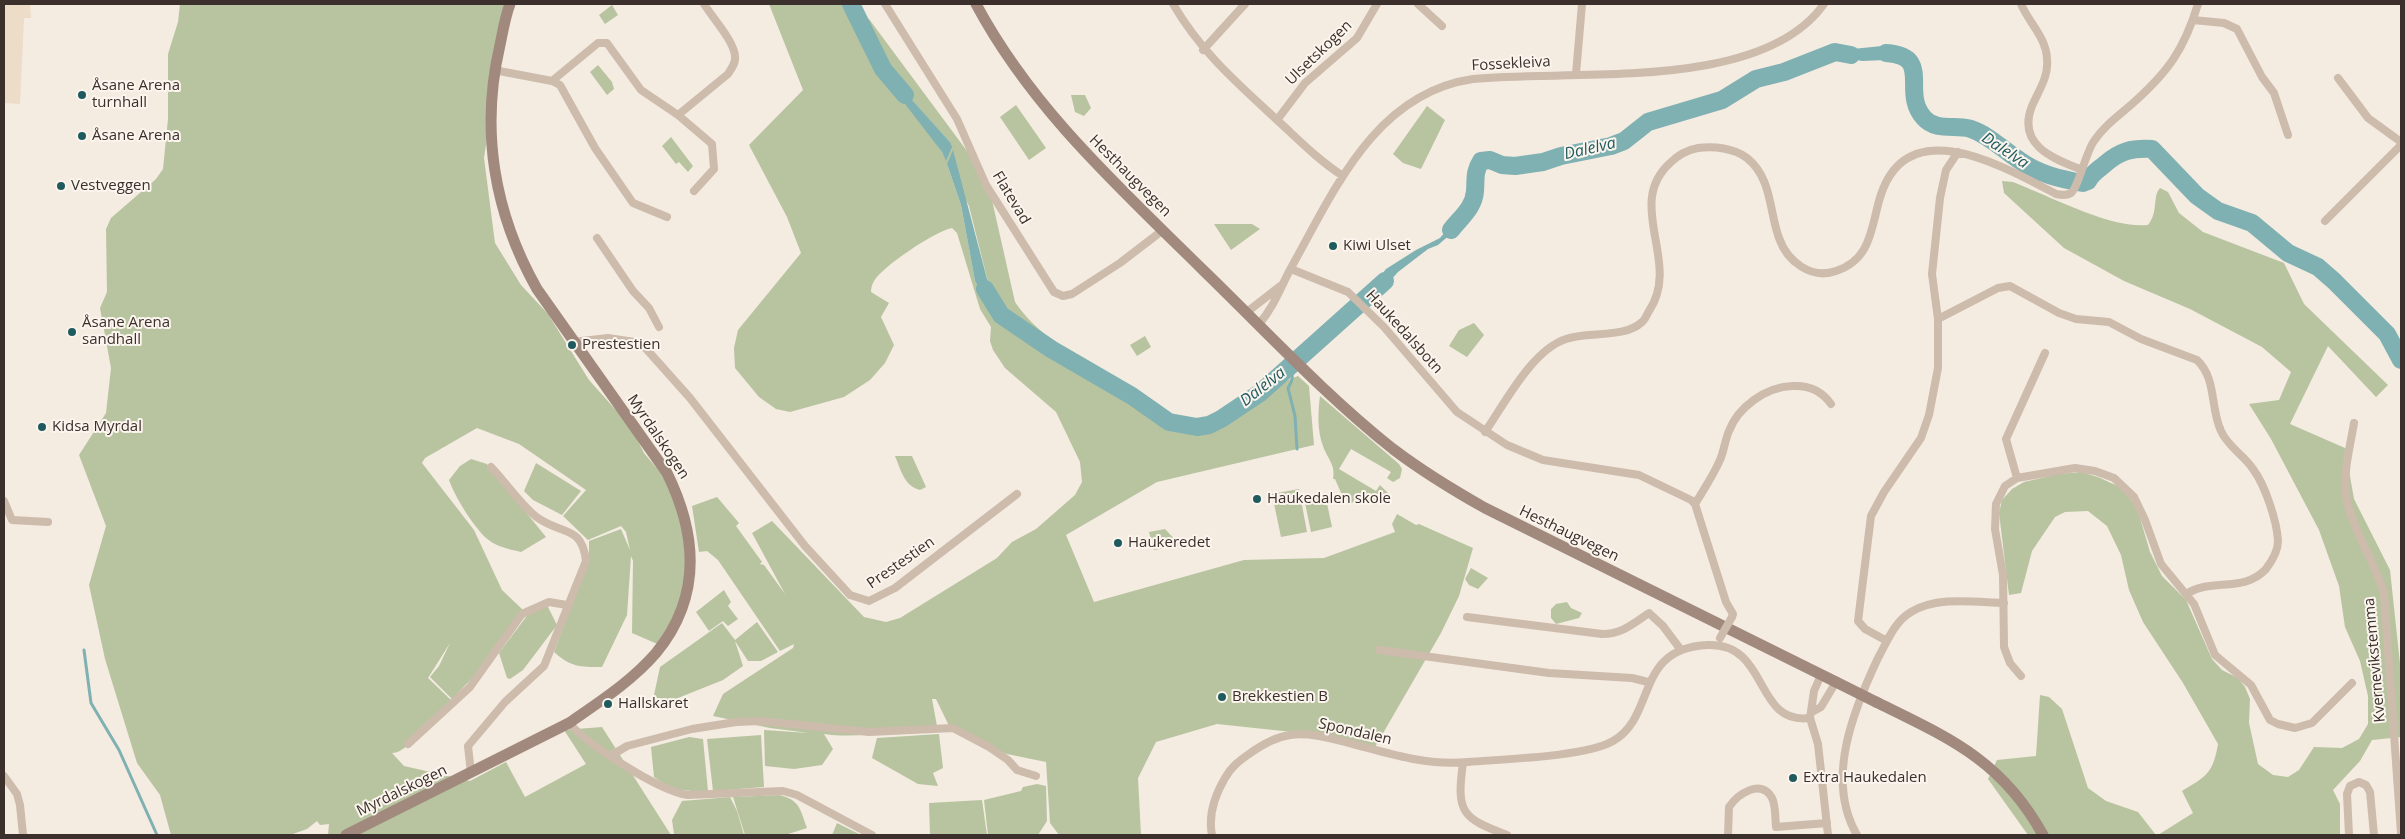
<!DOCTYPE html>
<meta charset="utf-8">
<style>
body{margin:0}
#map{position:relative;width:2405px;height:839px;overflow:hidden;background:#f4ebe1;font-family:"Open Sans",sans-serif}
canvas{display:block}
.frame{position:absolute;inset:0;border:5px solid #3b302b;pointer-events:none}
</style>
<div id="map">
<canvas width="2405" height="839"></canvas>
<div class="frame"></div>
</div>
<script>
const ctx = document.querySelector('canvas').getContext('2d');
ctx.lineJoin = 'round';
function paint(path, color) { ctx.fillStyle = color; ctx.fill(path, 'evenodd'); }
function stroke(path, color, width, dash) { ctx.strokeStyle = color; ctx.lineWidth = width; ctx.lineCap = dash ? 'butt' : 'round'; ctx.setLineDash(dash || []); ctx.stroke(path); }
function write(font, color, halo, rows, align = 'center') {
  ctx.font = font + ' "Open Sans",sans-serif'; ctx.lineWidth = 4; ctx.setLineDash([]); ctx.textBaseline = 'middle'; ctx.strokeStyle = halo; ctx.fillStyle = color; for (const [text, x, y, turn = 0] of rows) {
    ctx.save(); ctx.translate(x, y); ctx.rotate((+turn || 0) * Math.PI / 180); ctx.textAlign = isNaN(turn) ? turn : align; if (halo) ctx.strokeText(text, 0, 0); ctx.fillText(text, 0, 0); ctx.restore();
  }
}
paint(new Path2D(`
 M180,4H512L496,78L484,158L495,243L521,285L548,314L589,380L631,427L644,453L674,489L691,577L662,646L632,633L633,561L631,556L627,615L602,667C579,667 571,667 554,652L589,560V541L621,529L630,550L626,532L621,526L588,540L563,516L586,490L519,444L477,428L425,458L422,463L474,530L502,590L523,610L480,670L452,699L430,677L439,666L450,643L428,678L451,700C441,711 406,755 392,753L404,766L470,781L506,762L525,797L586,764L564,730L602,727L671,835H328L329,824L320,825L317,821L307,829L290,835H171L160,795L137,763L105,659L89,585L106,526L79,455L106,413L111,368L100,308L107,292L106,229L111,218L156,179L163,169L168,119V54L178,22Z
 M769,4H845L856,23L869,19L987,178L1015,302C1037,335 1074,354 1105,377C1124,391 1142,410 1163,421C1174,427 1190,433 1203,431C1240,425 1259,396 1290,379L1298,376L1309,386L1314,445L1157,482L1066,535L1094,602L1244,560L1324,558L1395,532L1392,524L1397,514L1416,525L1419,524L1473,548L1459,596L1441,633L1375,747L1330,736L1217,724L1156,742L1138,778L1141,835H1059L1050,823L1046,762L1007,754L951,730L936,699H932L937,726C900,730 861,739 824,734L833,749L822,765L794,769L765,766L764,730L809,733L770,728L713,716L723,694L793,648L794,644L780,651L718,560L707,551L699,552L692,506L717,497L739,523L736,526L762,562L760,564L764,565L785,594L752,533L772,521L864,617L886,622L900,618L997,558L1012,542L1036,529L1075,495L1082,482L1080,462L1056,412L1005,368L993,350L990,341L991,327L980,309L957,233L952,228C934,232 883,266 874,281C872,284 871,288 871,292L889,303L881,317L894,345L885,363L870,380L844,397L790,412L776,409L759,397L735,368L734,348L738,330L801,253L787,217L749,145L803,90ZM891,78L950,142L946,160L942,152ZM947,164L969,206L991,294L1000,308L992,311L975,281L961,205Z
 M612,5L618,15L605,24L599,15Z
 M598,65L612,82L614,89L607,95L590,72Z
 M1071,95H1085L1091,108L1084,116L1075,112Z
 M1016,105L1046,148L1029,160L1000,117Z
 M1427,106L1445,120L1421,169L1403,163L1393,154Z
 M671,137L693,166L688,172L679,162L676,164L662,146Z
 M2002,181L2013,182C2050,196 2110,229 2148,225C2159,211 2152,197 2160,188L2168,192L2179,213L2203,232L2284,263L2304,304L2388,385L2376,397L2328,346L2290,424L2345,448L2354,499L2390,570L2401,673V737L2372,740L2360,761L2333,790L2340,804V835H2158L2193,813L2182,791C2207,776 2213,773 2218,744L2183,683L2143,622L2129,590L2121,555L2107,526L2088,511L2065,512L2055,517L2032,551L2021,593L2009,595L1999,513L2002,500L2012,489L2024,482L2059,474L2081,472L2098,477L2124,489L2138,511L2150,552L2162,576L2186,600L2212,659L2222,670L2238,678L2245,687L2250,699L2249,723L2258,764L2273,775L2288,777L2299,770L2314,747L2342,748L2359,739L2368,724V696L2360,661L2345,627L2339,586L2319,530L2271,439L2249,404L2279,400L2291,372L2262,347L2190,309L2124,281L2064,248L2004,193Z
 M1214,224H1252L1260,229L1231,250Z
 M1474,323L1484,335L1467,357L1449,346L1459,330Z
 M1145,336L1151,347L1137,356L1130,345Z
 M1320,396L1399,464L1402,469L1400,478L1393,482L1387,478L1391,472L1351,449L1339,469L1376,491L1380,485L1389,494L1382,502L1375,505L1360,498L1350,504L1342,495L1335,479H1333C1336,465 1327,458 1323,446C1317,430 1318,412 1320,396Z
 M895,456H912L926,487L920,490C904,486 901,470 895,456Z
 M471,459L487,464L546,537L521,552C508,549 494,546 485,537C472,524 455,497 449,480L460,466Z
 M536,463L581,491L562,515L533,500L524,491Z
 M1299,489L1307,532L1281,537L1272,494Z
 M1325,494L1332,527L1311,532L1304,498Z
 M1165,529L1180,545L1154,550L1149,532Z
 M1471,568L1488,578L1478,589L1469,585L1465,579Z
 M724,590L731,602L728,606L738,619L728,626L723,621L709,631L696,612Z
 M1567,602L1571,608L1582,613L1579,618L1556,624L1551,618V609L1556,604Z
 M547,605L557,625L523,670L510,679L507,678L499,653L529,613Z
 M757,622L778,652L761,661H748L735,641L743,666L723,680L663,704L654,695L660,667L722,623L735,640Z
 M2040,695L2049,697L2062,709L2088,788L2106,801L2138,812L2156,835H2028L1988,779L1997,760L2036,756Z
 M939,734L943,768L933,773L938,786L918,784L872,758L877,738Z
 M761,735L764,787L713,791L707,739Z
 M689,737L703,739L708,791C685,792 672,790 654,777L651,747Z
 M1037,784L1046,786L1047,821L1038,835H988L984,800L1021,791L1023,787Z
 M779,795C800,800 800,809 807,828L785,835H745L733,797Z
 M730,797L737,811L744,835L674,834L672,820L682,801Z
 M982,800L987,835H930L929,803Z
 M837,823L861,835H832Z`), '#b8c4a0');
paint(new Path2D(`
 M4,4H30L31,18H24L20,104L4,103Z`), '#ecdcc8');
paint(new Path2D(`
 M1882,46L1904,52L1909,59L1862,61L1828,54L1833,51Z
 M891,77L950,142L952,147L946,161L942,152L892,87Z
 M1970,128L1995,133L2003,140V148L1981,143Z
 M953,150L991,294L1000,308L992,311L975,281L961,205L947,164Z
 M1467,210V217H1464L1452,233L1438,245L1428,249L1398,272L1372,301L1366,294L1386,269L1416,250L1440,238L1462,212Z`), '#7fb0b2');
stroke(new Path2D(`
 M1289,368C1294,375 1293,380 1288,388L1295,416L1297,449
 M84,650L91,703L119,750L157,835`), '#7fb0b2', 3);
stroke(new Path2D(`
 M851,4L883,69L905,95
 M1886,53C1934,56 1900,92 1924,118C1936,132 1957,124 1971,129C1989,135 2003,150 2019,160C2038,174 2060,179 2083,183L2088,181C2092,173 2098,170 2105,164C2120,151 2131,148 2152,149L2197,196L2218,211L2252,223L2288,253L2318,267L2334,281L2387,334L2401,360
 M1451,230C1460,218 1474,208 1475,191C1476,179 1474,172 1481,161L1490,160L1502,165L1515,166L1543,162L1561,156L1611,146L1624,141L1648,122L1722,100L1756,79L1784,72L1835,52L1851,55
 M985,289L1001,315L1051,349L1132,396L1169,422L1197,427L1209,425L1221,419L1260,393L1385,281`), '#7fb0b2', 18);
stroke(new Path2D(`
 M885,4L957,119L986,185L1054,292L1063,296L1072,294L1120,263L1163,230
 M1173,4C1202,53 1235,81 1276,119C1298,139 1318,160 1343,176
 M1418,4L1442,26
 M2021,4C2029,23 2046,37 2047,59C2049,76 2039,90 2032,106C2017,144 2051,158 2080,169
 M2193,20L2224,23L2237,29L2262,77L2274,93L2288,135
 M1203,50L1245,4
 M494,70L552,81L560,85L595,148L633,203L667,217
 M1576,74L1582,4
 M2338,78L2368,118L2401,142
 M552,81L598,43H607L641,90L678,115
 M1277,120L1305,83L1357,38L1377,4
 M694,191L714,169L712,144L678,115L728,74C732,68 736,63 735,56C734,41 712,17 704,4
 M2325,221L2401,145
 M597,238L633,291L649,308L659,327
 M1291,269L1348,292L1384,327L1457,412L1507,445L1543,460L1639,475L1691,500L1695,504L1726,602L1733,614L1732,617
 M1247,312L1283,284
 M1938,319L1998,288L2010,286L2059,313L2076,319L2109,322L2141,339L2197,360C2217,379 2210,408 2221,431C2228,447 2244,455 2253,469C2265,485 2277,521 2278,541C2278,551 2272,561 2266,569C2244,593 2212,578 2188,593
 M1259,324C1274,307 1280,288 1291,268C1334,191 1375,93 1473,79C1571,69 1761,93 1824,4
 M573,342L608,338L641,343L690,398L805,546L850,595L869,601L895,588L1017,494
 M2354,423C2350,447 2343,472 2346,496C2352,530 2374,560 2384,593L2401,833
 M1485,432C1505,403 1532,350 1566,339C1587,331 1624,339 1642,322C1645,320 1647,314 1649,311C1682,262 1624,205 1670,163C1678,155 1687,150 1698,148C1714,146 1734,148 1747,158C1772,178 1769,211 1779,238C1787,261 1811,280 1836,271C1870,260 1871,230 1879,201C1904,109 2001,165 2056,194C2061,195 2066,196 2071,193C2078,188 2086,152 2094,141C2104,126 2118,116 2132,104C2168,72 2184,50 2198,4
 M2017,478L2006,439L2045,353
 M4,501L12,520L48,522
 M1695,504C1704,489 1713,476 1720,460C1724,451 1725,440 1729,431C1738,407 1766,387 1792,386C1808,385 1822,391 1831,404
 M1467,617L1602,634C1622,634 1633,624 1649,613L1663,626L1681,650
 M1887,641L1865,629L1858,621L1871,516L1884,492L1921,438L1929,415L1938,368V319L1932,274L1940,198L1946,170L1958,152
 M1379,650L1549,673L1632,678L1648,682
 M1821,675L1814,691L1810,718L1818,744L1828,835
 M2021,676L2010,663L2004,647L2003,575L1995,529L1996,504L2005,486L2017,478L2075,468L2095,471L2114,478L2134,497L2145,520L2161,564L2194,604L2215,655L2251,685L2270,720L2278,724L2295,728L2312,723L2352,683
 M1812,712L1821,707L1836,682
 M569,723C588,745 659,791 688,795L783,791L797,795L872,835
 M408,744L470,687L522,614L549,602L567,605
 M612,755L627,746L692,729L736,722L761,721L869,732L953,728L989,747L1008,760L1017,770L1036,776
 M1463,763C1456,813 1462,818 1507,835
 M471,773L468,746L505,702L544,666L586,561C582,525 562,535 538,518C524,509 504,480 491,467
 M4,776L17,794L20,805L23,835
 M1212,835C1208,815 1215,795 1225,778C1231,767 1239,761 1249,754C1260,746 1276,737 1290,735C1311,732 1333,739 1353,744C1391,754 1428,766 1468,762C1504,759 1585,757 1613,741C1657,716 1634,648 1708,645C1770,643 1753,725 1810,718
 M1728,835L1729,807C1738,794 1761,778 1772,798C1776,806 1775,818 1776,827L1827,823
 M1857,835C1825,780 1853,711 1878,658C1887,642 1894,622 1911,612C1937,596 1974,602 2004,603
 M2349,835L2347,794L2350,786L2359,782L2366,785L2370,792L2374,835`), '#cdbbac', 8);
stroke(new Path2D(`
 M976,4C1032,109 1119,187 1203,270C1265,330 1325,395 1393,449C1422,471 1453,490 1485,508L1836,682
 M1876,702C1949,738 2002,760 2043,835
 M346,835L569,723C599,702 632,681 656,653C702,597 697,534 667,473L537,289C494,213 480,130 500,45C503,31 505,17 510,4`), '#a18a7d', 11);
stroke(new Path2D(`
 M1720,638L1732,617`), '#cdbbac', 8);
stroke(new Path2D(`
 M1836,682L1876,702`), '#a18a7d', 11);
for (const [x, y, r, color] of [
 [82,95,5,"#1f5a5e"],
 [82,136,5,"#1f5a5e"],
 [61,186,5,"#1f5a5e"],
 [1333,246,5,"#1f5a5e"],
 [72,332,5,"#1f5a5e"],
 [572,345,5,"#1f5a5e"],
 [42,427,5,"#1f5a5e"],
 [1257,499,5,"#1f5a5e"],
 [1118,543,5,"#1f5a5e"],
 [1222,697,5,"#1f5a5e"],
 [608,704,5,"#1f5a5e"],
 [1793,778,5,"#1f5a5e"]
]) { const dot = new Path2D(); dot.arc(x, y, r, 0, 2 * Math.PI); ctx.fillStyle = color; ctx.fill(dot); stroke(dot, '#fbf5ee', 2); }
write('15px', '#3b302b', '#fbf5ee', [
 ["Ulsetskogen",1319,53,-44],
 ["Fossekleiva",1511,64,-3],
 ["Hesthaugvegen",1130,176,45],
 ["Flatevad",1011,198,59],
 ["Haukedalsbotn",1404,332,48],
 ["Myrdalskogen",658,437,56],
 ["Hesthaugvegen",1569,534,26],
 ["Prestestien",901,563,-35],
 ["Kvernevikstemma",2375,660,-95],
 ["Spondalen",1355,732,13],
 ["Myrdalskogen",402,791,-26]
]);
write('15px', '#3b302b', '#fbf5ee', [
 ["Åsane Arena",92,86],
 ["turnhall",92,103],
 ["Åsane Arena",92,136],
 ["Vestveggen",71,186],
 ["Kiwi Ulset",1343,246],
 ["Åsane Arena",82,323],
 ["sandhall",82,340],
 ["Prestestien",582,345],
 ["Kidsa Myrdal",52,427],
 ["Haukedalen skole",1267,499],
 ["Haukeredet",1128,543],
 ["Brekkestien B",1232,697],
 ["Hallskaret",618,704],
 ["Extra Haukedalen",1803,778]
], 'left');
write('italic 16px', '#1f5a5e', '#fbf5ee', [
 ["Dalelva",1590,149,-13],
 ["Dalelva",2005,151,33],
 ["Dalelva",1263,387,-38]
]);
</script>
